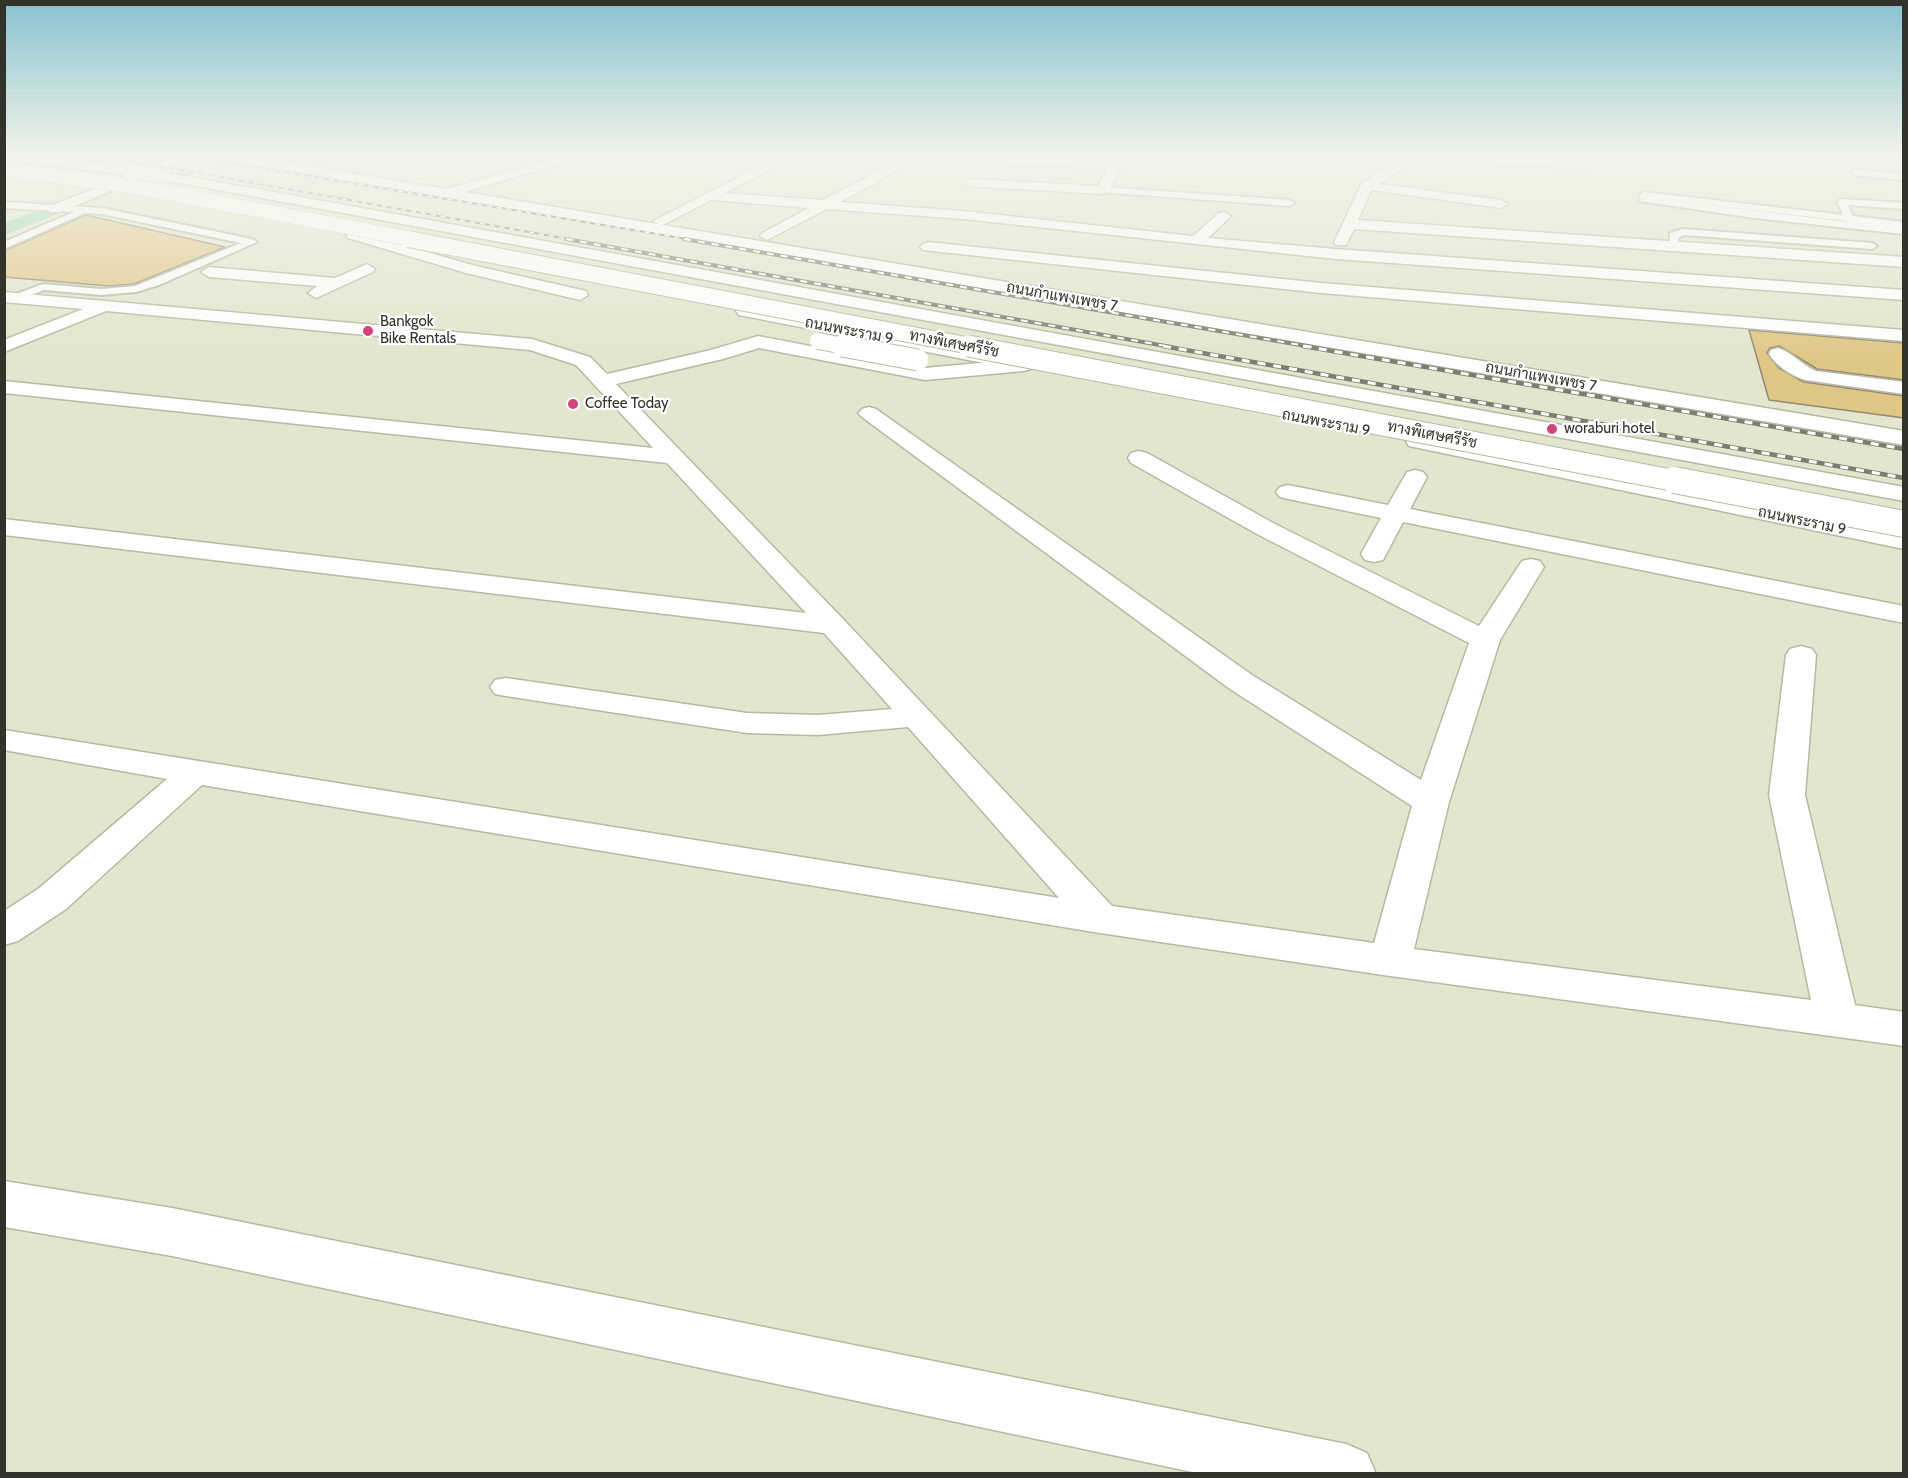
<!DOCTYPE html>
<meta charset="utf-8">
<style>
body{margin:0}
#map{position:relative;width:1908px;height:1478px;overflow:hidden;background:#e3e5ce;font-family:Cabin,sans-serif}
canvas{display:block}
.frame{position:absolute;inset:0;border:6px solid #32332a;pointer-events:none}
</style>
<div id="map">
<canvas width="1908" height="1478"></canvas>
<div class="frame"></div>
</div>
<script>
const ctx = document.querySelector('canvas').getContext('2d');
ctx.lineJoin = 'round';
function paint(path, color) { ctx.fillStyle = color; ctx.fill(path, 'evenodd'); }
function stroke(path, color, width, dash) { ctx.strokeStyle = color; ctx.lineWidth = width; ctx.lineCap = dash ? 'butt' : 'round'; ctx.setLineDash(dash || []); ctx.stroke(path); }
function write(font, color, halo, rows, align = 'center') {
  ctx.font = font + ' Cabin,Sarabun,sans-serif'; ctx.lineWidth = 4.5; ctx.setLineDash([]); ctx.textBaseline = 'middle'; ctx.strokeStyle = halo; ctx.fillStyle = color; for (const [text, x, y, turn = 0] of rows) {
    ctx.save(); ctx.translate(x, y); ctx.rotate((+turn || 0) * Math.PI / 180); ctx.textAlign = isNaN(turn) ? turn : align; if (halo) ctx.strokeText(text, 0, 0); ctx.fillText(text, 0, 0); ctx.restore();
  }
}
paint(new Path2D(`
 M103,185L109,186L111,190L109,194L4,235V223Z`), '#96d6ac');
const building = new Path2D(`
 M86,215L225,247L134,284L109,286L4,277V251Z
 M1749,330L1904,343V380L1817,369L1779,346L1770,348L1767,353L1779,368L1804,382L1904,396V418L1769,400Z`);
paint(building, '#e0c685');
stroke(building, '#918974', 1.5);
const lane = new Path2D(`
 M1855,170L1904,174V180L1852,175V171Z
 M1102,187L1290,200L1295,203L1290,206L1099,192L1098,190Z
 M1644,192L1843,215L1837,202L1842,199L1904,203V209L1848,205L1853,216L1904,222V228L1852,222L1904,228V234L1755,218L1639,201L1640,195ZM1652,198L1846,221L1847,222Z
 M4,202L102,208L252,239L257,242L159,285L136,292L101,295L44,290L15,301L9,298L11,296L43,284L101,289L135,286L241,243L102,214L85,213L4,249V242L74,212L4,208Z
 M1683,229L1872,243L1877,246L1872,249L1684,235L1679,237L1677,248H1669L1670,233Z`);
const street = new Path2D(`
 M180,155H197L60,212H50L48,209L50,206Z
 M568,155H588L452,196H442L440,193L442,190Z
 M958,155L1111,162L1115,155H1127L1109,190L1102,194L966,186L965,183L971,179L1098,186L1107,169L963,161L959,160Z
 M1401,155H1413V161L1379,184L1501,200L1508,204L1501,208L1371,190L1358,220L1904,257V267L1354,229L1346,245H1336L1334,242L1362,183L1401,160Z
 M1416,155H1483L1585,161L1591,165L1585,169L1422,159Z
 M776,158L782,162L780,165L725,193L823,200L896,162L900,163V169L840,202L963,211L1193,236L1219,213L1224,212L1231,216L1208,238L1336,249L1904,290V300L1336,259L963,219L827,209L767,240L760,236L762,233L809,208L711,200L665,224L660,225L653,221Z
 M928,242L1321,283L1904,330V341L1321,293L923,250L920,247L923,244Z
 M367,264L375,269L373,272L316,298L308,293L317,286L209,277L201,272L209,267L335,278Z
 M4,292L532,339L590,357L607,374L711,350L758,336L925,368L1024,359L1031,361L1034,365L1031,369L1024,371L925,380L759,348L723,359L616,384L843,619L1112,906L1374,943L1412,806L1230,689L862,417L858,413L862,409L869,407L876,409L1252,675L1421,780L1469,643L1257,534L1131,463L1128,458L1131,453L1139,451L1147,453L1275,524L1479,626L1522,561L1531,559L1540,561L1544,567L1500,640L1449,802L1414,949L1811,1000L1769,795L1786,655L1790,649L1801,646L1812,649L1816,655L1805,795L1855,1005L1904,1012V1046L1390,976L1100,933L202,785L66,909L18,941L4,945V911L38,889L167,779L4,750V730L1059,898L908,727L818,735L747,733L506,696L495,694L490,687L495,680L506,678L747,713L818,715L892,709L824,633L4,535V519L806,613L667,463L4,393V381L653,448L576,365L530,350L106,311L4,352V340L83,309L4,302Z
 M1778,348C1792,352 1802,365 1816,371L1904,382V394L1805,380C1791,375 1777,367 1769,354L1771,350Z
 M1415,470L1423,472L1427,477L1410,509L1904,606V623L1403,522L1383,560L1374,562L1365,560L1361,554L1381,518L1288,499L1280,497L1276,492L1280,487L1288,485L1388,505L1407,472Z
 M4,1181L172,1208L1346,1444L1367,1453L1376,1474H1202L172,1256L4,1227Z`);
const secondary = new Path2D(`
 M214,155H242L1904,431V445L220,159Z`);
const primary = new Path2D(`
 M4,155H27L129,167L135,171L129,175L4,160Z
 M163,172L1904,487V501L159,179L157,176L159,173Z
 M745,306L1004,355L1011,357L1014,361L1011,365L1004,367L739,315L736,311L739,307Z
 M1417,434L1904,533V549L1409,446L1406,441L1409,436Z`);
const highway = new Path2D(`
 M353,231L476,266L586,291L588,295L580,300L466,273L348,238L346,235Z`);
stroke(lane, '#b7b9a3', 4);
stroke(street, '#b7b9a3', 3);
stroke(secondary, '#b7b9a3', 3);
stroke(primary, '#b7b9a3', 3);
stroke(highway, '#b7b9a3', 3);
paint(lane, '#fff');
paint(street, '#fff');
paint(secondary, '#fff');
paint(primary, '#fff');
paint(highway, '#fff');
const railFar2 = new Path2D(`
 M96,155L574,240
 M181,155L693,240`);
const railFar1 = new Path2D(`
 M566,239L1171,347
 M684,239L1312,347`);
const rail = new Path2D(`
 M1163,346L1904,478
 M1303,346L1904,449`);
stroke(railFar2, '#7c7e6f', 2);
stroke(railFar1, '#7c7e6f', 4);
stroke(rail, '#7c7e6f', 4.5);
stroke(railFar2, '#fff', 1.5, [5]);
stroke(railFar1, '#fff', 2, [7]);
stroke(rail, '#fff', 3, [8]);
const primaryBridge = new Path2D(`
 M129,171L163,176`);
const highwayBridgeFar3 = new Path2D(`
 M4,169L136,187L416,240`);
const highwayBridgeFar2 = new Path2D(`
 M408,239L976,347
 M818,341L850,347`);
const highwayBridgeFar1 = new Path2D(`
 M842,346L918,360
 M968,346L1682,482`);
const highwayBridge = new Path2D(`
 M1674,480L1904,524`);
stroke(primaryBridge, '#b7b9a3', 15, []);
stroke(highwayBridgeFar3, '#b7b9a3', 15, []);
stroke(highwayBridgeFar2, '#b7b9a3', 18, []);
stroke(highwayBridgeFar1, '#b7b9a3', 23, []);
stroke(highwayBridge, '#b7b9a3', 28, []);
stroke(primaryBridge, '#fff', 14);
stroke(highwayBridgeFar3, '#fff', 14);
stroke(highwayBridgeFar2, '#fff', 16);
stroke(highwayBridgeFar1, '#fff', 21);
stroke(highwayBridge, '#fff', 26);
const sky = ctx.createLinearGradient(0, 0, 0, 362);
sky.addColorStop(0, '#87c2d0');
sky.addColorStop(0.43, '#f2f3e9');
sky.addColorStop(1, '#f2f3e900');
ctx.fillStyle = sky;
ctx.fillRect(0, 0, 1908, 362);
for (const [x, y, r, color] of [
 [368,331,6,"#cf4479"],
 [573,404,6,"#cf4479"],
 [1552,429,6,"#cf4479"]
]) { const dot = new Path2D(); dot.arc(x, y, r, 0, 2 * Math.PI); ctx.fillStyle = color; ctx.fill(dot); stroke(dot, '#fff', 2); }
write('15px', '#32332a', '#fff', [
 ["ถนนกำแพงเพชร 7",1062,297,10],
 ["ถนนพระราม 9",849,331,11],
 ["ทางพิเศษศรีรัช",954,344,11],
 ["ถนนกำแพงเพชร 7",1541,377,10],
 ["ถนนพระราม 9",1326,423,11],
 ["ทางพิเศษศรีรัช",1432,435,11],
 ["ถนนพระราม 9",1802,521,12]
]);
write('15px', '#32332a', '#fff', [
 ["Bankgok",380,322],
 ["Bike Rentals",380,339],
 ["Coffee Today",585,404],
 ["woraburi hotel",1564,429]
], 'left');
</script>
